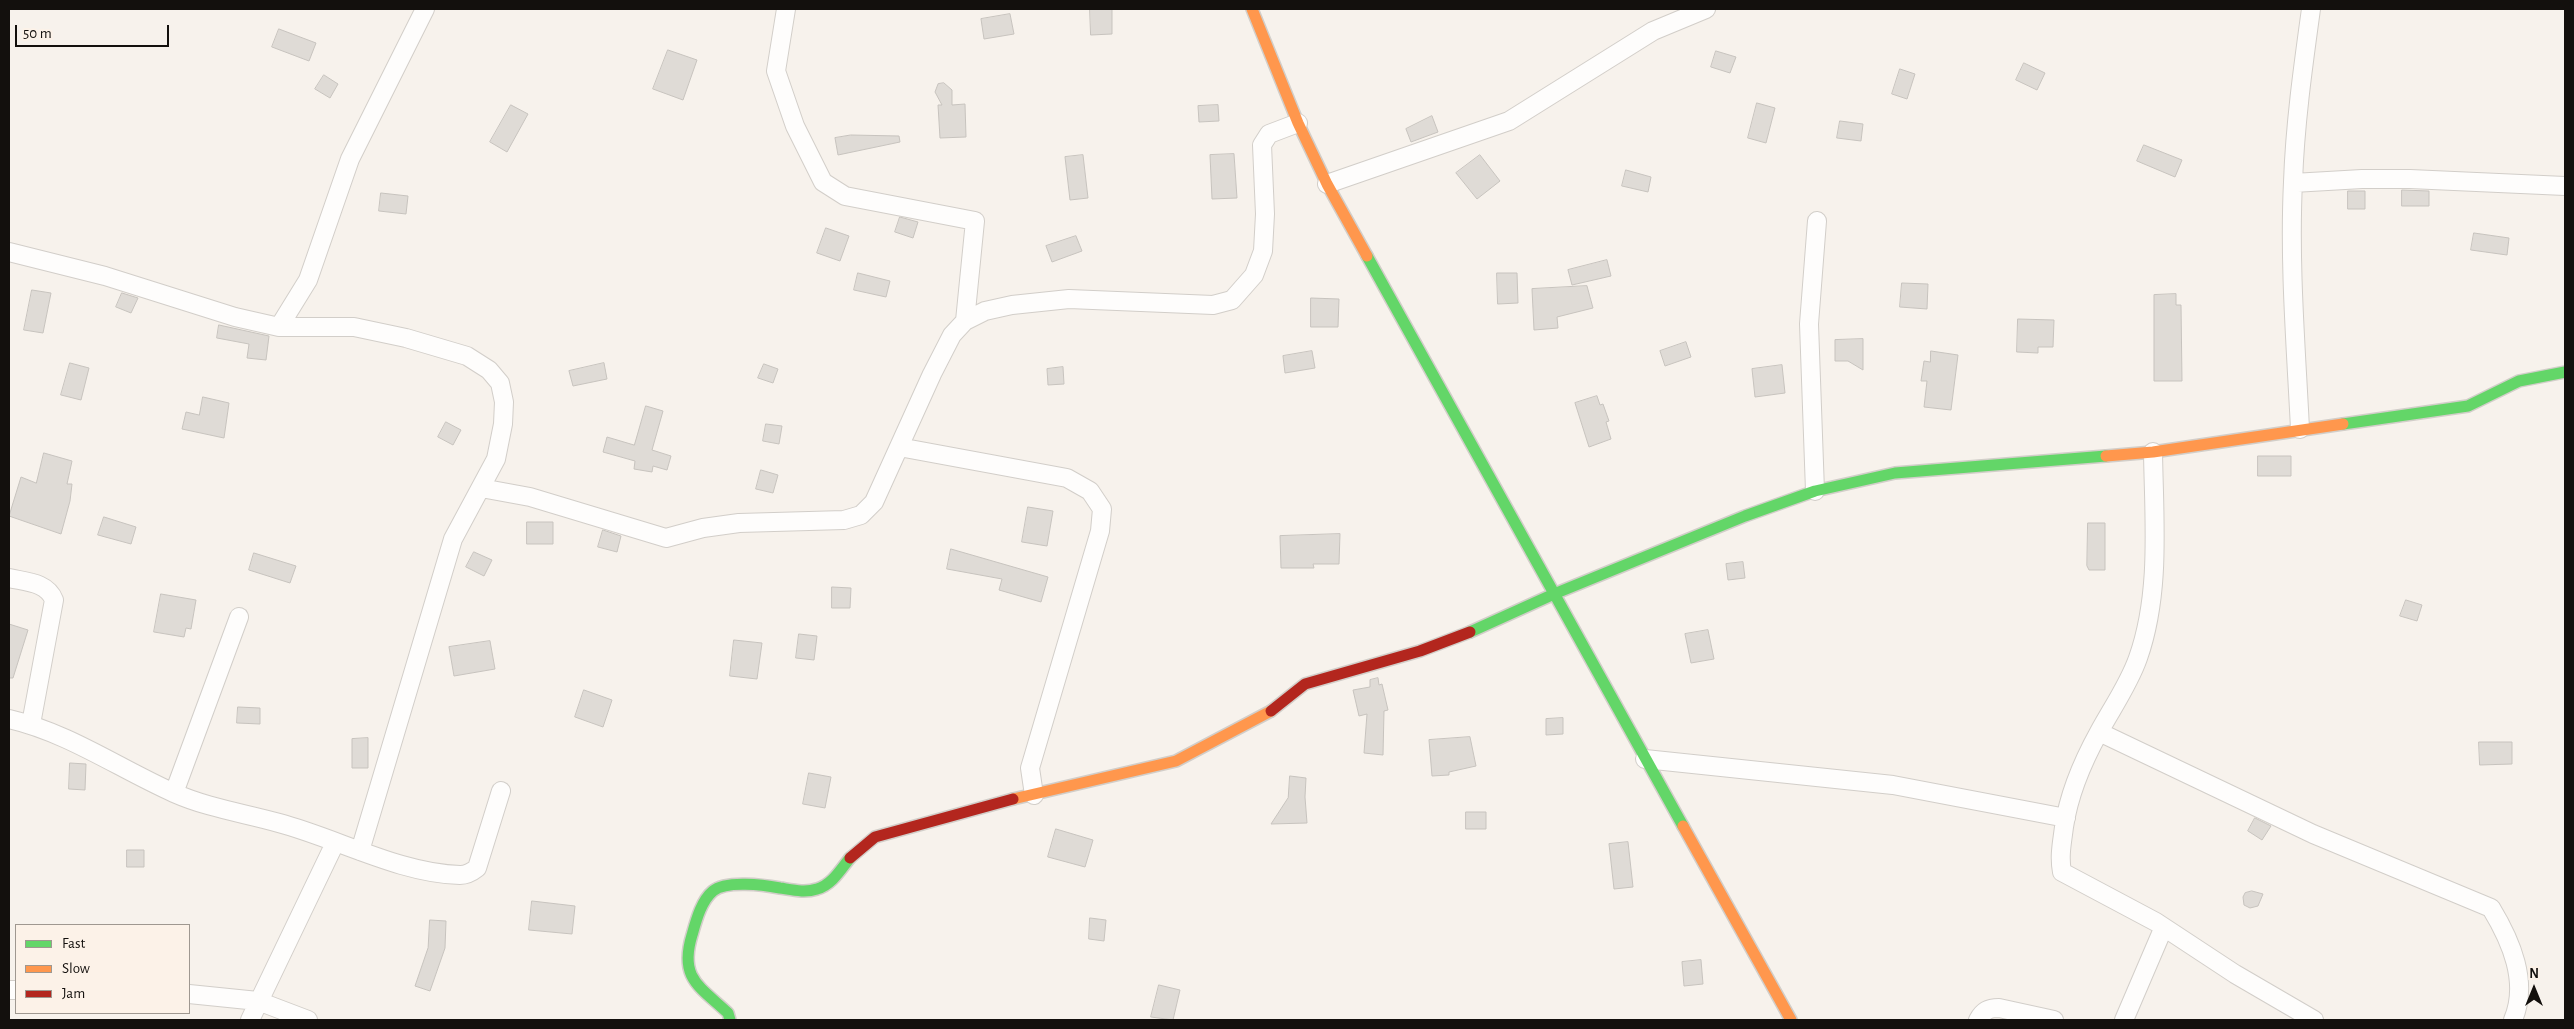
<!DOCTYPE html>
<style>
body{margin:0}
#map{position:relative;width:2574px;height:1029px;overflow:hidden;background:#f7f2ec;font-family:"Alegreya Sans",sans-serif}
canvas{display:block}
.frame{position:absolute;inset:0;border:10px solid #13100d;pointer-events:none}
.legend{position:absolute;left:15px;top:924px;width:175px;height:90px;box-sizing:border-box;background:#fcf2e8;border:1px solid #9f9890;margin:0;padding:6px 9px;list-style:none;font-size:15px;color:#13100d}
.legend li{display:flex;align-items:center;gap:10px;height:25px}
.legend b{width:25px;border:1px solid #9f9890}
.north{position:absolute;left:2509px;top:964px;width:50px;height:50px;-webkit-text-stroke:4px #fcf2e8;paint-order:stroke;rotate:0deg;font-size:14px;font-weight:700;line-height:20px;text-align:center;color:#13100d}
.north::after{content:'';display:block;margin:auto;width:18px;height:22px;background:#13100d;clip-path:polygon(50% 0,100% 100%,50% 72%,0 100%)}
.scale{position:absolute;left:15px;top:25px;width:154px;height:22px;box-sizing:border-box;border:2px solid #13100d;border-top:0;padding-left:6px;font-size:15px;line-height:18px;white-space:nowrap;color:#13100d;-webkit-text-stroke:4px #fcf2e8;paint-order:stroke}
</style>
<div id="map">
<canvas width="2574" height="1029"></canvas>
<div class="frame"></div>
<ul class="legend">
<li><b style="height:6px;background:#63d668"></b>Fast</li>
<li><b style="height:6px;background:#ff974d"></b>Slow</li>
<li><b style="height:6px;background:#b3261e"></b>Jam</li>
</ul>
<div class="north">N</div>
<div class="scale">50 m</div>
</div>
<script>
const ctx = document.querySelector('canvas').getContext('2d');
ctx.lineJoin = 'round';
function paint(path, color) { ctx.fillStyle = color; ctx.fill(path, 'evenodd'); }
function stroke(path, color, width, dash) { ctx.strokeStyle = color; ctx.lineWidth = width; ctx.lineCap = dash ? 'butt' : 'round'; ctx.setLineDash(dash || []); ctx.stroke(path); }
const building = new Path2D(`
 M1090,9H1112V34L1091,35Z
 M1010,14L1014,34L984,39L981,19Z
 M279,29L316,43L309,61L272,47Z
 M668,50L697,60L683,100L653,89Z
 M1716,51L1736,57L1730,73L1711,67Z
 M2024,63L2045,73L2037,90L2016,80Z
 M1900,69L1915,74L1907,99L1892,94Z
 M324,75L338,84L330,98L315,89Z
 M944,83L952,90V105L965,104L966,137L940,138L938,105H942L935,92L938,84Z
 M1757,103L1775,108L1766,143L1748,138Z
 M511,105L528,114L507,152L490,142Z
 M1218,105L1219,121L1199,122L1198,106Z
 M1432,116L1438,132L1411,142L1406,129Z
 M1840,121L1863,124L1861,141L1837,138Z
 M851,135L899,136L900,142L838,155L835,138Z
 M2144,145L2182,160L2175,177L2137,161Z
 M1234,154L1237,198L1212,199L1210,155Z
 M1083,155L1088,198L1070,200L1065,157Z
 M1480,155L1500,181L1477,199L1456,173Z
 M1626,170L1651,177L1648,192L1622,186Z
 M2402,190L2429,191V206H2402Z
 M2348,191H2365V209H2348Z
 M381,193L408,196L406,214L379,211Z
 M900,217L918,222L913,238L895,232Z
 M826,228L849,236L840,261L817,253Z
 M2474,233L2509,238L2507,255L2471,250Z
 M1076,236L1082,251L1052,262L1046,246Z
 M1607,260L1611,276L1572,285L1568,270Z
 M858,273L890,281L886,297L854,290Z
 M1497,273H1517L1518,303L1498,304Z
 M1902,283L1928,284L1927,309L1900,307Z
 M1587,286L1593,308L1557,317L1558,328L1534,330L1532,289Z
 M32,290L51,293L43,333L24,330Z
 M122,293L138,298L131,313L116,307Z
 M2176,294V305H2181L2182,381H2154V295Z
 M1311,298L1339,299L1338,327H1311Z
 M2018,319L2054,320L2053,347H2038V353L2017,352Z
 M219,325L269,336L266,360L247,358L249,344L217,338Z
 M1863,339V370L1848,361H1835V340Z
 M1686,342L1691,357L1665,366L1660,351Z
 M1312,351L1315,368L1285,373L1283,356Z
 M1931,351L1958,355L1951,410L1924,407L1927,381H1921L1924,361L1930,362Z
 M70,363L89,368L81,400L61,395Z
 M604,363L607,379L573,386L569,371Z
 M764,364L778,369L773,383L758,378Z
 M1782,365L1785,393L1755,397L1752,369Z
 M1063,367L1064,384L1048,385L1047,369Z
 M1597,396L1600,405L1603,404L1609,421L1606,422L1611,439L1589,447L1575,403Z
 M203,397L229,403L224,438L182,429L186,412L199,415Z
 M646,406L663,411L652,450L671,456L667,470L653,466L652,472L634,469L635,461L603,452L607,437L634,445Z
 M446,422L461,430L453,445L438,437Z
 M766,424L782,426L779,444L763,441Z
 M44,453L72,461L67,484H72L70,501L61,534L9,516L21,477L36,483Z
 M2258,456H2291V476H2258Z
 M761,470L778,475L773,493L756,489Z
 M1028,507L1053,511L1047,546L1022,542Z
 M104,517L136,527L131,544L98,535Z
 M527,522H553V544H527Z
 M2088,523H2105V570H2089L2087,566Z
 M603,530L621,536L617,552L598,547Z
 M1340,534L1339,564H1313L1314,568H1281L1280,536Z
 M951,549L1048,577L1041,602L999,590L1002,579L947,569Z
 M474,552L492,560L484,576L466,567Z
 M254,553L296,566L290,583L249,570Z
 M1743,562L1745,578L1728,580L1726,564Z
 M832,587L851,588L850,608H832Z
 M161,594L196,600L191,629L186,628L184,637L154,632Z
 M2406,600L2422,605L2417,621L2400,616Z
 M9,624L28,630L13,678H9Z
 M1708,630L1714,659L1691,663L1685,634Z
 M799,634L817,636L814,660L796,658Z
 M734,640L762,643L757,679L730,676Z
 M490,641L495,669L454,676L449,647Z
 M1378,678L1379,685L1382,684L1388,710L1384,711L1383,755L1364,753L1367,714L1359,716L1353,690L1370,687V680Z
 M584,690L612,700L603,727L575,717Z
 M238,707L260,708V724L237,723Z
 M1563,718V734L1546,735V719Z
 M1470,737L1476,766L1449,772V775L1432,776L1429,740Z
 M368,738V768H352V739Z
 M2479,742H2512V764L2480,765Z
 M70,763L86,764L85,790L69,789Z
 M809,773L831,777L825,808L803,804Z
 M1290,776L1306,778L1305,797L1307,823L1271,824L1288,798Z
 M1466,812H1486V829H1466Z
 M2255,818L2271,826L2262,840L2248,831Z
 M1056,829L1093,840L1085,867L1048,857Z
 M1628,842L1633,887L1614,889L1609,844Z
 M127,850H144V867H127Z
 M2252,891L2263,894L2258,906L2250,908L2244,905L2243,897L2245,893Z
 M532,901L575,906L572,934L529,930Z
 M1090,918L1106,920L1104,941L1089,939Z
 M430,920L446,921L445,948L430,991L415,986L428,948Z
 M1701,960L1703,984L1684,986L1682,962Z
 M1159,985L1180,990L1173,1020L1151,1017Z`);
paint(building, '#dfdbd6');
stroke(building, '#c7c3be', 1);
const street = new Path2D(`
 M786,9L776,71L795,126L823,182L845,196L975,221L965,321
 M2293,183L2362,179H2410L2565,186
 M1327,184L1509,121L1653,31L1706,9
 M9,252L105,276L235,317L279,327H354L406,338L467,356L489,370L500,383L504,402L503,424L496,459L453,539L360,851
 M279,327L308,280L350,159L425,9
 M2300,429C2296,347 2289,264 2293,182C2295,124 2303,67 2311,9
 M899,447L1067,478L1090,491L1102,509L1100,531L1030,768L1034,795
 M2153,452C2154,520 2161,593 2138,658C2129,684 2112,708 2099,732C2083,761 2069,793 2064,827C2062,843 2059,856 2062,872L2156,922L2235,974L2314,1020
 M481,488L530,497L666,538L703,528L739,523L844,520L861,515L874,502L932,374L952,335L965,321L985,311L1012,305L1069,299L1213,305L1232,300L1254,275L1263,251L1265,214L1262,145L1269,134L1298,123
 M1815,491L1809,324L1817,221
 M9,578C26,582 47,582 54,600L31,724
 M9,719C69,733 118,768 174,793C208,808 243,813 279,823C336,838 401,874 460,875C467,875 472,872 477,868L501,791
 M2099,732L2313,834L2491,908C2511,941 2529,982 2513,1020
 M1645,759L1893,785L2066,818
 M174,793L239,617
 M9,990H16
 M189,994L258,1001L308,1020
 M250,1020L335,843
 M1978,1020C1983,1011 1988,1008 1999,1008L2054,1020
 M2124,1020L2163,929`);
const fast = new Path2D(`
 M1367,256L1683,826
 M2343,424L2468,406L2519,381L2565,372
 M1470,632L1554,594L1745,516L1815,491L1895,473L2106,456
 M730,1020L728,1013C699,986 679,978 692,935C696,921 701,901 713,891C726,880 764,885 780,888C793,890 805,893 817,889C832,885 841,869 850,858`);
const slow = new Path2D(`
 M1252,9L1298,123L1327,184L1367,256
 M2106,456L2153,452L2343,424
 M1013,799L1176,761L1271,711
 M1683,826L1791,1020`);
const jam = new Path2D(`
 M1271,711L1305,684L1420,651L1470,632
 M850,858L875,837L1013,799`);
stroke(street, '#d2cec9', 20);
stroke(fast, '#d2cec9', 14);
stroke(slow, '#d2cec9', 14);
stroke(jam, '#d2cec9', 14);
stroke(street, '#fefdfc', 18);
stroke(fast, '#63d668', 11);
stroke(slow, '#ff974d', 11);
stroke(jam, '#b3261e', 11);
</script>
